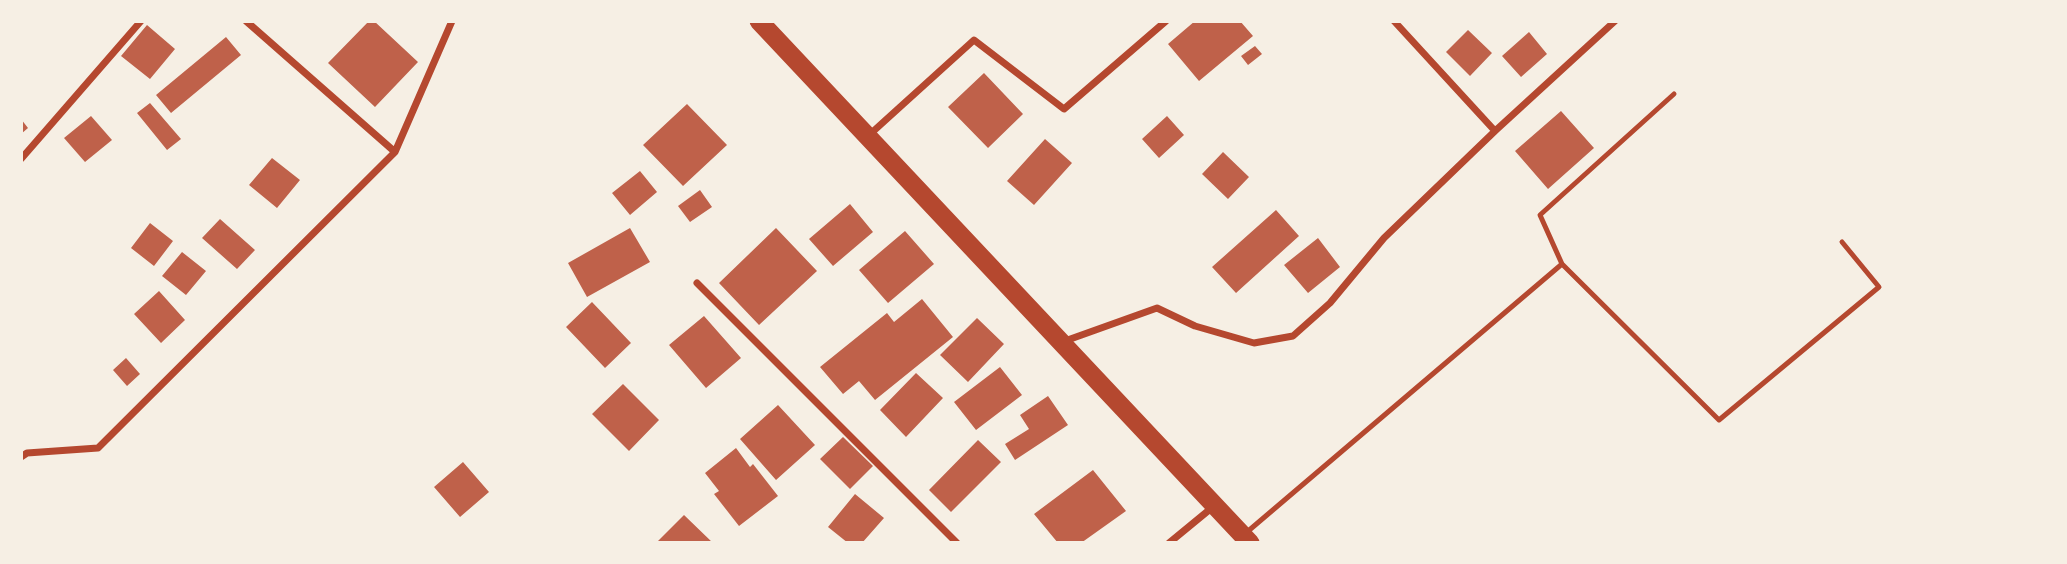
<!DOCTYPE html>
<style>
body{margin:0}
#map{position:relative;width:2067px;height:564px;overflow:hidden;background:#f6efe4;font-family:Karla,sans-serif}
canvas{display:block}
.frame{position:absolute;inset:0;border:23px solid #f6efe4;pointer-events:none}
</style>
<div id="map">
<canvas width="2067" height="564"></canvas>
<div class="frame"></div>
</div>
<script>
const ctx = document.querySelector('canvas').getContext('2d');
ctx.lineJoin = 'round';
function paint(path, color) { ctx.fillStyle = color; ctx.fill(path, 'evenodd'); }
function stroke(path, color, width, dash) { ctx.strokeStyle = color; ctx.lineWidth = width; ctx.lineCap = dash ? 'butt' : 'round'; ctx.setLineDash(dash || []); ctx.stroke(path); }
paint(new Path2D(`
 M369,21H374L418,62L375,107L328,63Z
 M1195,21H1240L1253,36L1199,81L1168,44Z
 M147,25L175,49L150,79L121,56Z
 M1468,30L1492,53L1470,76L1446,52Z
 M1529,32L1547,54L1521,77L1502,56Z
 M226,37L241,55L171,113L156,95Z
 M1255,46L1262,54L1248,65L1241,56Z
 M984,73L1023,114L988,148L948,107Z
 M150,103L181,139L167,150L137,113Z
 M687,104L727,145L683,186L643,145Z
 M1561,111L1594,148L1548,189L1515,151Z
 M91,116L112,140L85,162L64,138Z
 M1167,116L1184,135L1159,158L1142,139Z
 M21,119L28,128L21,134Z
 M1045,139L1072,163L1034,205L1007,181Z
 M1223,152L1249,177L1228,199L1202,174Z
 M272,158L300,180L277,208L249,185Z
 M640,171L657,192L630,215L612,193Z
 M700,190L712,207L690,222L678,206Z
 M850,204L873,232L833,266L809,239Z
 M1276,210L1299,236L1236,293L1212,267Z
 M220,219L255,250L237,269L202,238Z
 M150,223L173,241L154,266L131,248Z
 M630,228L650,262L587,297L568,263Z
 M776,228L817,271L759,325L719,283Z
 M905,231L934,264L888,303L859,270Z
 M1318,238L1340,267L1308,293L1284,265Z
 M182,252L206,271L186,295L162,276Z
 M159,291L185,320L161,343L134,314Z
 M922,299L953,337L875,400L859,381L843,394L820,367L887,313L894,322Z
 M592,302L631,343L605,368L566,327Z
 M704,316L741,358L706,388L669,345Z
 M977,318L1004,344L968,382L940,355Z
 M126,358L140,374L127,386L113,370Z
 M1000,367L1022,395L976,430L954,402Z
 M916,373L943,398L906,437L880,410Z
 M623,384L659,420L629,451L592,414Z
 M1048,396L1068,425L1015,460L1005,444L1029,429L1020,415Z
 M778,405L815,445L776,480L740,439Z
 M843,437L873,466L850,489L820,459Z
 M978,440L1001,462L951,512L929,490Z
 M736,448L750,467L753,464L778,496L739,526L714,494L719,491L705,473Z
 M463,462L489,492L460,517L434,487Z
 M1093,470L1126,511L1081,543H1058L1034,514Z
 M855,494L884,518L862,543H848L828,527Z
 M684,515L713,543H656Z`), '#bf614a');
stroke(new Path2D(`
 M1674,94L1540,215L1562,264L1719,420L1879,287L1842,242
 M1247,532L1562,264`), '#b5482f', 5);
stroke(new Path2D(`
 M246,21L395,152
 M1495,131L1615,21
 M868,136L974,40L1064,109L1166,21
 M21,159L141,21
 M697,283L957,543
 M1062,342L1157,308L1195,326L1254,343L1293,336L1330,303L1384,238L1495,131L1394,21
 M21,457L27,453L98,448L395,152L452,21
 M1169,543L1214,506`), '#b5482f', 7);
stroke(new Path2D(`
 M759,21L1250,543`), '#b5482f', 19);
</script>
